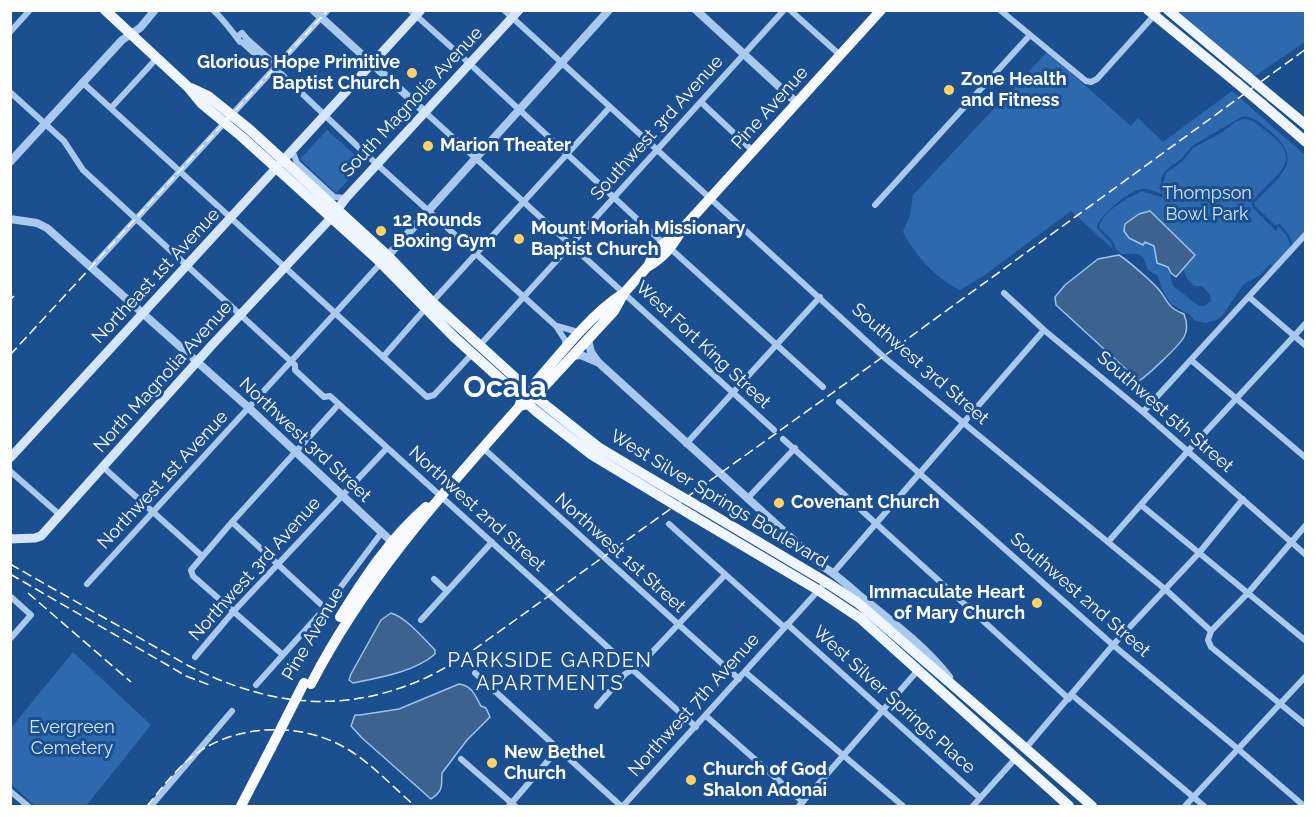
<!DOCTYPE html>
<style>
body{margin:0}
#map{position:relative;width:1316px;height:817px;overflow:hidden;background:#1b4f8f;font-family:Raleway,sans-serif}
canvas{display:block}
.frame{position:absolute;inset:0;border:12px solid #fff;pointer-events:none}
</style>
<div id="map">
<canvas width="1316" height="817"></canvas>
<div class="frame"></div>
</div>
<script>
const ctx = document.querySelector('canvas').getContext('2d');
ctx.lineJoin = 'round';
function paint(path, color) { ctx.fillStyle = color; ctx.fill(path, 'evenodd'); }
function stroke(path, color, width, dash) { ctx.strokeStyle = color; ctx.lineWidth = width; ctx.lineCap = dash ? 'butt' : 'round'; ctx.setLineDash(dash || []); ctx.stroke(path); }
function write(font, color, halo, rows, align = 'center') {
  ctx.font = font + ' Raleway,sans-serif'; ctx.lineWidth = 6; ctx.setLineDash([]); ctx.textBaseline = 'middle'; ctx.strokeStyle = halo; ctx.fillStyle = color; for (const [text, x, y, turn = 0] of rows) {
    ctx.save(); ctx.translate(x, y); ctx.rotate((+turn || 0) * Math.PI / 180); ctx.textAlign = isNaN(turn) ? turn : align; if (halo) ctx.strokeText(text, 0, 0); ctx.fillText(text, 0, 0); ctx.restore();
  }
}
paint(new Path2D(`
 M1174,11H1305V42L1255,76Z
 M1047,52L1131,126L1138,118L1163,142L1232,91L1305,155V230L1293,244L1289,235L1280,224L1275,225L1255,206L1254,203L1257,200C1280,176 1305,161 1271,132C1262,125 1256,117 1243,116L1192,146L1181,159L1165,171L1161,178V194C1155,192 1149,188 1142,189C1130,190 1098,216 1097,228L1111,243L1113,249L1071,211L982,277L960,290C935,278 916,256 903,232L910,215L913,195Z
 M1243,119C1255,119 1261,128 1271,135C1308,165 1267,178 1252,203L1253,208L1276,231L1278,226L1287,236L1291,247L1274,267L1270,264L1260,275L1243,285L1222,316L1216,320L1205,323L1194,320L1190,315L1171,304L1162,289L1158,276L1148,270L1143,257L1137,254H1121L1116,249L1113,241L1099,227C1103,211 1128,198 1142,191L1163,198L1162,189L1166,173L1183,161L1193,148L1221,133L1235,122ZM1150,211L1194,255L1183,269L1187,279L1194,286H1202L1210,295L1211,301L1205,306H1199L1173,286L1168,267L1154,246L1145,242Z
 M327,130L364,163L336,193L300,159Z
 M73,652L151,725L86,806H35L11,784V728Z`), '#2e69ad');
const water = new Path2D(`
 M1150,211L1195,255L1176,277L1171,273L1168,267L1157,263L1154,246L1145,242L1143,245L1129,238L1124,231L1125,224L1139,214Z
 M1119,255C1127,260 1154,283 1160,291C1169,303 1168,308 1184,314C1187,322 1188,330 1184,337C1179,346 1148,375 1139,381L1056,305L1055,297L1065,285L1098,259Z
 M391,613C407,618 423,638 435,650V654C415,672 378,678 353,683L349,680L351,674L381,620Z
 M459,684C473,686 475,696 481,706L486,708L490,717L467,740L442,773C441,787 444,790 431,799L362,738L351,726L355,715H360L399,709Z`);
paint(water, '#3c6290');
stroke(water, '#9cc4f0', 1.5);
stroke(new Path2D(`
 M213,10C224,20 232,31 240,42L245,43L247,39L242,33L238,36V38
 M410,10L470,64L663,243
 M504,10L886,359L1166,590L1211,631L1208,640L1211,647L1306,725
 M790,10L840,55
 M1000,10L1086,81L1091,82L1097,79L1159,10
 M10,32L30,10
 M247,39L273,62L275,68
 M243,43L269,67L275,68L370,158L556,326L565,340L566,348
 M82,82L427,397L434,395L472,354
 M10,92L64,141L83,170L295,365V370L324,397L330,396L696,727
 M702,103L753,151
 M111,108L157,58
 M426,113L774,430
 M292,150L297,163L334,197L346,198
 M875,205L1030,35
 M671,249L823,387
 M92,267L328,10
 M1004,293L1044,330L1143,412L1306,555
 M1249,297L1306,346
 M432,302L610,107
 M557,326L578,332
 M480,345L784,10
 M383,357L425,309
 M1191,360L1306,458
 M839,402L1113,645L1238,749L1304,806
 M1143,412L1306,234
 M783,439L1069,699
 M686,444L820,297
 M483,448L739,679
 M103,467L202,556
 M10,471L60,515
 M747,499L795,448
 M1141,505L1306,641
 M232,522L325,608
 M669,524L784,627
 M1108,542L1188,451L1306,323
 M833,573L1044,330
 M434,579L447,591
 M87,584L381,263
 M10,596L31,615L10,639
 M421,620L492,542
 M787,624L980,798
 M1211,631L1248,593L1306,525
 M283,655L193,576L191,570L232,522L339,404
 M195,657L233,612L387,448
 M745,672L903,806
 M475,673L621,806
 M256,685L325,608L382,532
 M1072,695L1204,806
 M597,706L625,674L639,666L725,575
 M706,716L803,802
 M1025,749L1113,645L1199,553L1243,499
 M461,759L515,806
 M10,791L28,806
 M151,806L232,711
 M509,806L558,749
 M623,806L826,582
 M799,806L919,669
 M973,806L1015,759
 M1185,806L1306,676`), '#a9c9ee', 6);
stroke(new Path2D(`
 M313,10L426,113
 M696,10L797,103
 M10,162L122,40L140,28L155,10
 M10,219L37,223L47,228L249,408L392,542
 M385,259L609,10
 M588,340L591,352L598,362L822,566C836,574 847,585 859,595C890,620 925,646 949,677
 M573,356L581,355L597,362`), '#a9c9ee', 8);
stroke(new Path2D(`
 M10,458L421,10
 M10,539L35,538L41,536L212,345L331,218L346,198L519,10`), '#d6e6fa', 9);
stroke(new Path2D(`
 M105,10L188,87L202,104L242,137L377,259L454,337L537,412L592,455L660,496
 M1148,10L1237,83
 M1168,10L1247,76
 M191,88L208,96L249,129L388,256L432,302L544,404L598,447L670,490
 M1272,97L1306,125
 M1262,104L1306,142
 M703,509L826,582L858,603L1092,806
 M693,516L818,590L860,618L1069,806`), '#f0f6ff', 10);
stroke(new Path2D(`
 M649,266C664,257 671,248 680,233
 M520,406L528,404L614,311L624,293L648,266L656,250L683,228L881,10
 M340,617C364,578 391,537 426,507
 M311,684C365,579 441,495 519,407L522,398C551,366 586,318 621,295
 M241,806L271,748`), '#f8faff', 10);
stroke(new Path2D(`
 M10,300L14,296
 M10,355L328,10
 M10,564L187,665C266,705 339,715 421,680C437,673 451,664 465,656L884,356L1306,49
 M10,574L169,666L186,676L212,686
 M28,593L131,682
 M147,806C161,789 175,770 193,756C236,723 303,721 349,750C373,765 394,788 415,806`), '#fff', 1.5, [10, 4.5]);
stroke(new Path2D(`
 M1247,76L1272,97
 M1237,83L1262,104
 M670,490L703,509
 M660,496L693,516`), '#f0f6ff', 10);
stroke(new Path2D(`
 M271,748L304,683`), '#f8faff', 10);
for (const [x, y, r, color] of [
 [412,73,6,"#ffd166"],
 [949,90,6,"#ffd166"],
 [428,146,6,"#ffd166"],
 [381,231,6,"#ffd166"],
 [519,239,6,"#ffd166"],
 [779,503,6,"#ffd166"],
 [1037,603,6,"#ffd166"],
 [492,763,6,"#ffd166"],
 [691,780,6,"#ffd166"]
]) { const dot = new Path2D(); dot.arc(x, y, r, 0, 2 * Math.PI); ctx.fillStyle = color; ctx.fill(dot); stroke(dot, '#1b4f8f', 2); }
write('bold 18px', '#fff', '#1b4f8f', [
 ["Glorious Hope Primitive",400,63,"right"],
 ["Baptist Church",400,84,"right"],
 ["Zone Health",961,80],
 ["and Fitness",961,101],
 ["Marion Theater",440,146],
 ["12 Rounds",393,221],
 ["Boxing Gym",393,242],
 ["Mount Moriah Missionary",531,229],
 ["Baptist Church",531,250],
 ["Covenant Church",791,503],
 ["Immaculate Heart",1025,593,"right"],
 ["of Mary Church",1025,614,"right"],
 ["New Bethel",504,753],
 ["Church",504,774],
 ["Church of God",703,770],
 ["Shalon Adonai",703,791]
], 'left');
write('18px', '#fff', '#1b4f8f', [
 ["South Magnolia Avenue",412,102,-47],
 ["Pine Avenue",770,108,-48],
 ["Southwest 3rd Avenue",657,128,-48],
 ["Northeast 1st Avenue",156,276,-47],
 ["West Fort King Street",703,345,43],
 ["Southwest 3rd Street",920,364,41],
 ["North Magnolia Avenue",163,377,-48],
 ["Southwest 5th Street",1165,412,41],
 ["Northwest 3rd Street",305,440,43],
 ["Northwest 1st Avenue",163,480,-47],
 ["West Silver Springs Boulevard",719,499,31],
 ["Northwest 2nd Street",477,509,42],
 ["Northwest 1st Street",620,553,42],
 ["Northwest 3rd Avenue",255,569,-48],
 ["Southwest 2nd Street",1080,595,41],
 ["Pine Avenue",313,634,-60],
 ["West Silver Springs Place",894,700,42],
 ["Northwest 7th Avenue",694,705,-48]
]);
write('18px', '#cfe3fa', '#1b4f8f', [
 ["Thompson",1207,194],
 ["Bowl Park",1207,215],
 ["Evergreen",72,728],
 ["Cemetery",72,749]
]);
ctx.letterSpacing = '1.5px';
write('20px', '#fff', '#1b4f8f', [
 ["PARKSIDE GARDEN",550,661],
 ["APARTMENTS",550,684]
]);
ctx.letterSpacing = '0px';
write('bold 30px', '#fff', '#1b4f8f', [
 ["Ocala",505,388]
]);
</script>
